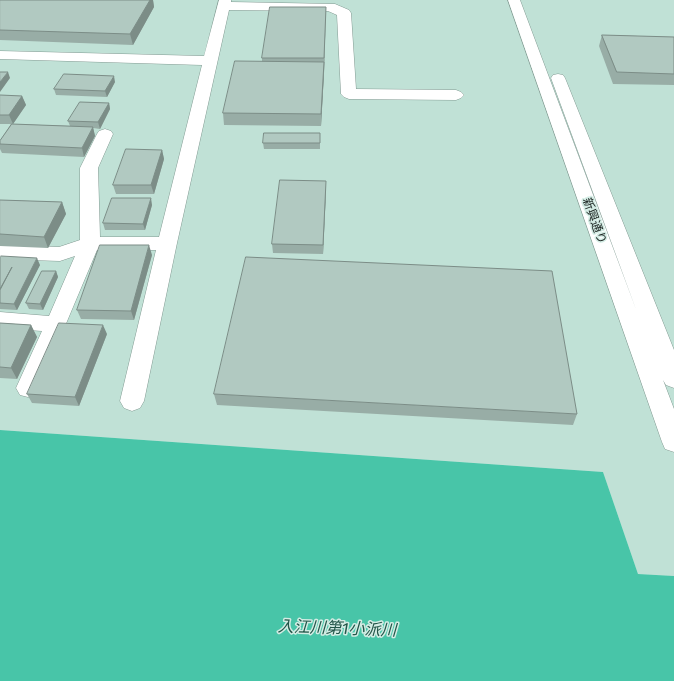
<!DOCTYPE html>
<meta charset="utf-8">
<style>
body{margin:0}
canvas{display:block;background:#d3ece4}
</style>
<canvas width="674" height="681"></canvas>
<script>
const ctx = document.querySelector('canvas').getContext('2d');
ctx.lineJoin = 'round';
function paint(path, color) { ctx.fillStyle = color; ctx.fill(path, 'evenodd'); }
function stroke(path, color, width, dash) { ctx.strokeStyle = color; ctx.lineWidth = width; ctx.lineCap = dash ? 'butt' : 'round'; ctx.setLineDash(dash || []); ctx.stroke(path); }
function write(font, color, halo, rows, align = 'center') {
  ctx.font = font + ' "Fira Sans","Noto Sans JP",sans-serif'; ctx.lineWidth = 3; ctx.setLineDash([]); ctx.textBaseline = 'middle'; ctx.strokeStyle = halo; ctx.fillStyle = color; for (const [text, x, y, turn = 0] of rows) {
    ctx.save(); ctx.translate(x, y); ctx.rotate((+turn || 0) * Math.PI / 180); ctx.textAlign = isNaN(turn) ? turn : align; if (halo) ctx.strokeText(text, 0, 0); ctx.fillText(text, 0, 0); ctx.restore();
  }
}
paint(new Path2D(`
 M0,0H674V576L638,574L603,472L0,430Z`), '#c0e1d6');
paint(new Path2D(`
 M0,430L603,472L638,574L674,576V681H0Z`), '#48c5a8');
const minor = new Path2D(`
 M219,0H231V2L335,4L349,10L351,13L356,89L456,90L461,92L464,95L461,98L456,100L349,99L344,97L341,94L337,15L328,11L229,10L177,243L144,401L140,408L132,411L124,408L120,401L156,250H97L36,395L28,397L20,395L16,388L42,331L0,328V312L49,316L75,256L60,261L0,259V245L59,247L80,240V168L97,134L99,131L105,129L111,131L113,134L98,168L100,237H159L202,65L0,59V51L204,56Z
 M508,0H520L637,312L551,78L553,75L558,74L563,75L565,78L674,350V388L666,385L663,380L674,409V452L665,449L662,442Z`);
stroke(minor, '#839b93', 1);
paint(minor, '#fff');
paint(new Path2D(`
 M0,0H153L154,7L133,45L0,40Z
 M326,7L324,73L321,126L224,125L223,113L262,62V58Z
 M602,35L674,37V85L613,84L599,46Z
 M115,82L107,97L56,95L54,89Z
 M0,95L22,96L26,105L13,124L70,126L68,121L109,103L110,109L100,129L93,128L95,136L84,157L2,153L0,149V141L11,124H0Z
 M320,133V149H264L263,143Z
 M162,150L164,159L154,194H116L113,185Z
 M326,190L323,254L273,253L272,244Z
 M0,200L62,202L66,214L48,248L0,246Z
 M152,205L145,230H105L103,223Z
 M152,255L134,320L81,319L77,310Z
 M0,257L40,265L17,310L0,309Z
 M56,271L58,277L43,310L29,309L26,303Z
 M0,323L31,325L37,337L17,379L0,378Z
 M107,334L79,406L32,403L27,394Z
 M214,394L577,414L573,425L217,405Z`), '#98ada6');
paint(new Path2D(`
 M150,0H153L154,7L133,45L130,34Z
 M326,7L324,73L321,126V114L324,62Z
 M8,72L10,78L0,92V82Z
 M114,76L115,82L107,97L105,91Z
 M22,96L26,105L13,124L9,115Z
 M109,103L110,109L100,129L98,122Z
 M93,127L95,136L84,157L82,148Z
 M162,150L164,159L154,194L151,185Z
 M326,181V190L323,254V245Z
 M151,198L152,205L145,230L143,224Z
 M62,202L66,214L48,248L44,237Z
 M149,245L152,255L134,320L131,311Z
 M37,258L40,265L17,310L14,304Z
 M56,271L58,277L43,310L40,304Z
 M31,325L37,337L17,379L11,368Z
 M103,325L107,334L79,406L75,397Z`), '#7c8d87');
const building = new Path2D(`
 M0,0H150L130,34L0,30Z
 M270,7H326L324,58H262Z
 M602,35L674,37V74L617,72Z
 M235,61L324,62L321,114L223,113Z
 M0,72H8L0,82Z
 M64,74L114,76L105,91L54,89Z
 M0,95L22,96L9,115H0Z
 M80,102L109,103L98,122L68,121Z
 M12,124L93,127L82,148L0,144V141Z
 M264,133H320V143H263Z
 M126,149L162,150L151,185H113Z
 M280,180L326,181L323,245L272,244Z
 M112,198H151L143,224L103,223Z
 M0,200L62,202L44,237L0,234Z
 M100,245H149L131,311L77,310Z
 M1,256L37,258L14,304L0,303V290L12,267L0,289V257Z
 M246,257L552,271L577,414L214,394Z
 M42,271H56L40,304L26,303Z
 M0,323L31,325L11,368L0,367Z
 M59,323L103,325L75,397L27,394Z`);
paint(building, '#b1c9c1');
stroke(building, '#7c8d87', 1);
write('12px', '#202926', '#d3ece4', [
 ["新興通り",594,221,70]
]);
write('italic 16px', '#225548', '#d3ece4', [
 ["入江川第1小派川",337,629,2]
]);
</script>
